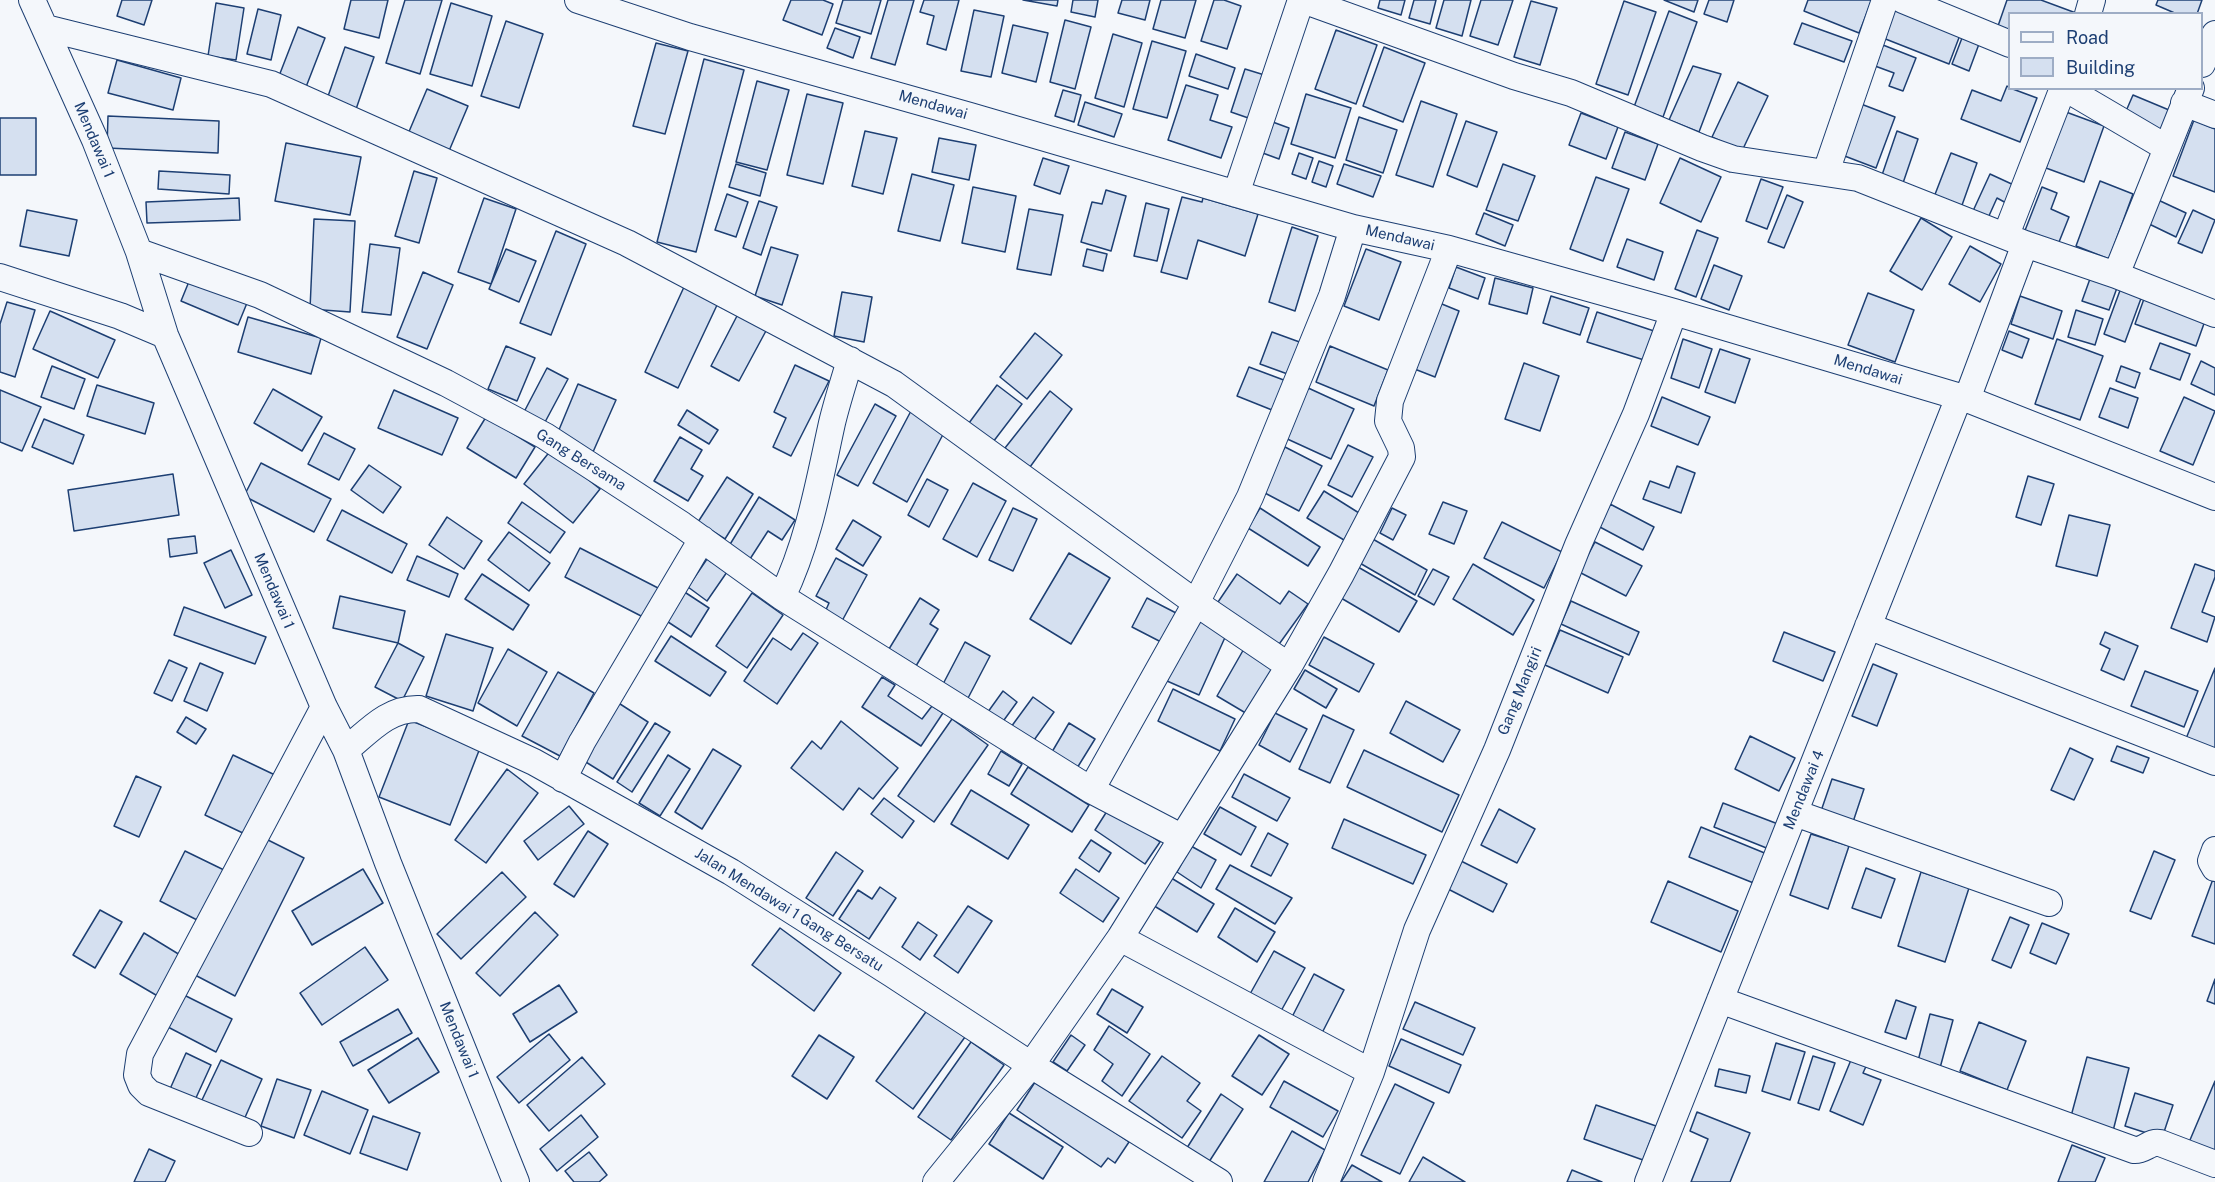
<!DOCTYPE html>
<style>
body{margin:0}
#map{position:relative;width:2215px;height:1182px;overflow:hidden;background:#f4f7fb;font-family:"Public Sans",sans-serif}
canvas{display:block}
.legend{position:absolute;left:2008px;top:12px;width:195px;height:78px;box-sizing:border-box;background:#f4f7fb;border:2px solid #9eadc5;margin:0;padding:8px 10px;list-style:none;font-size:18px;color:#1d3f73}
.legend li{display:flex;align-items:center;gap:12px;height:30px}
.legend b{width:30px;border:2px solid #9eadc5}
</style>
<div id="map">
<canvas width="2215" height="1182"></canvas>
<ul class="legend">
<li><b style="height:8px;background:#f4f7fb"></b>Road</li>
<li><b style="height:16px;background:#d5e0f0"></b>Building</li>
</ul>
</div>
<script>
const ctx = document.querySelector('canvas').getContext('2d');
ctx.lineJoin = 'round';
function paint(path, color) { ctx.fillStyle = color; ctx.fill(path, 'evenodd'); }
function stroke(path, color, width, dash) { ctx.strokeStyle = color; ctx.lineWidth = width; ctx.lineCap = dash ? 'butt' : 'round'; ctx.setLineDash(dash || []); ctx.stroke(path); }
function write(font, color, halo, rows, align = 'center') {
  ctx.font = font + ' "Public Sans",sans-serif'; ctx.lineWidth = 4.5; ctx.setLineDash([]); ctx.textBaseline = 'middle'; ctx.strokeStyle = halo; ctx.fillStyle = color; for (const [text, x, y, turn = 0] of rows) {
    ctx.save(); ctx.translate(x, y); ctx.rotate((+turn || 0) * Math.PI / 180); ctx.textAlign = isNaN(turn) ? turn : align; if (halo) ctx.strokeText(text, 0, 0); ctx.fillText(text, 0, 0); ctx.restore();
  }
}
const building = new Path2D(`
 M122,0H152L144,25L117,16Z
 M351,0H388L379,38L344,29Z
 M405,0H442L420,74L386,63Z
 M791,0H823L833,4L822,35L783,20Z
 M843,0H881L871,34L836,23Z
 M888,0H914L895,65L871,58Z
 M924,0H959L946,50L927,44L934,16L920,12Z
 M1023,0H1058L1057,6Z
 M1073,0H1098L1095,17L1071,12Z
 M1122,0H1150L1145,20L1118,13Z
 M1161,0H1196L1185,38L1153,29Z
 M1214,0H1224L1241,6L1227,49L1201,41Z
 M1380,0H1405L1401,15L1378,8Z
 M1414,0H1436L1430,24L1409,18Z
 M1444,0H1471L1462,36L1436,28Z
 M1481,0H1513L1498,45L1470,36Z
 M1664,0H1698L1694,12Z
 M1709,0H1734L1727,22L1704,14Z
 M1808,0H1872L1859,33L1804,11Z
 M2007,0H2041L2076,13L2010,14V31L1998,26Z
 M2158,0H2202L2197,14H2177L2156,5Z
 M1531,1L1557,8L1540,65L1514,57Z
 M1624,1L1656,12L1628,95L1596,84Z
 M216,3L244,8L236,60L208,56Z
 M451,3L492,16L472,86L430,74Z
 M258,9L281,15L271,60L247,54Z
 M1894,9L1960,35L1949,64L1883,38Z
 M974,10L1004,16L991,77L961,71Z
 M1669,11L1697,22L1663,117L1634,107Z
 M1065,20L1091,27L1075,89L1050,82Z
 M506,21L543,34L519,108L481,96Z
 M1802,23L1852,41L1844,62L1794,44Z
 M1013,25L1048,33L1036,82L1002,73Z
 M298,27L325,38L306,87L279,76Z
 M835,28L860,37L853,58L827,48Z
 M1336,30L1377,45L1356,104L1315,89Z
 M1113,34L1142,43L1124,107L1095,98Z
 M1962,38L1979,44L1969,71L1952,64Z
 M1152,41L1186,51L1167,118L1133,109Z
 M656,43L688,51L665,134L633,126Z
 M1883,45L1916,58L1903,91L1889,86L1894,73L1875,66Z
 M345,47L374,57L354,115L325,105Z
 M1384,47L1425,63L1403,122L1363,106Z
 M1196,54L1235,68L1228,89L1189,76Z
 M704,59L744,70L696,252L657,242Z
 M117,60L181,78L173,110L108,93Z
 M1693,66L1721,74L1699,132L1669,120Z
 M1245,69L1271,77L1257,121L1231,112Z
 M757,81L789,90L767,170L736,162Z
 M1738,82L1768,96L1742,151L1712,137Z
 M1186,85L1218,95L1210,120L1232,127L1221,158L1168,140Z
 M2007,86L2010,88L2037,98L2020,142L1961,119L1972,90L2001,101Z
 M427,89L468,106L449,151L408,134Z
 M1063,90L1081,95L1074,122L1055,116Z
 M807,94L843,103L823,184L787,175Z
 M1306,94L1351,108L1335,158L1291,144Z
 M2133,95L2169,110L2160,133L2123,118Z
 M1421,101L1457,114L1433,187L1396,175Z
 M1085,102L1122,114L1114,137L1078,125Z
 M1861,104L1895,117L1876,168L1842,155Z
 M2066,112L2104,126L2084,182L2046,168Z
 M1581,113L1618,127L1606,159L1569,145Z
 M108,116L219,121L218,153L107,148Z
 M1359,117L1397,130L1383,173L1346,160Z
 M0,118H36V175H0Z
 M2194,120L2215,129V192L2173,176Z
 M1270,121L1289,128L1279,159L1260,152Z
 M1466,121L1497,132L1477,187L1447,175Z
 M865,131L897,138L883,194L852,186Z
 M1897,131L1918,139L1902,186L1881,178Z
 M1625,132L1658,144L1645,180L1612,168Z
 M939,138L976,145L969,180L932,172Z
 M286,143L361,157L350,215L275,201Z
 M1299,153L1313,158L1306,179L1292,174Z
 M1951,153L1977,163L1961,208L1934,197Z
 M1043,158L1069,166L1060,194L1034,185Z
 M1680,158L1721,177L1701,222L1660,203Z
 M1319,161L1333,166L1326,187L1312,182Z
 M736,164L766,173L760,196L729,187Z
 M1344,164L1381,176L1373,197L1337,184Z
 M1503,164L1535,176L1518,221L1486,210Z
 M159,171L230,175L229,194L158,189Z
 M414,171L437,178L419,243L395,236Z
 M912,174L954,185L940,241L898,231Z
 M1990,174L2016,186L2008,204L1997,198L1988,218L1973,211Z
 M1596,177L1629,189L1603,261L1570,249Z
 M1761,179L1783,187L1767,229L1746,221Z
 M2100,181L2133,194L2109,259L2076,246Z
 M973,187L1016,196L1005,252L962,243Z
 M2042,187L2057,193L2051,209L2069,217L2057,247L2024,233Z
 M1106,190L1126,196L1111,251L1081,242L1092,202L1102,204Z
 M727,194L748,202L736,237L715,230Z
 M1787,195L1803,202L1784,248L1768,242Z
 M1182,197L1202,202L1203,198L1258,214L1245,256L1198,240L1187,279L1161,272Z
 M239,198L240,220L147,223L146,202Z
 M484,198L516,209L491,284L458,272Z
 M2156,199L2186,213L2176,237L2145,222Z
 M759,201L777,207L761,255L743,248Z
 M1146,203L1169,209L1157,261L1134,256Z
 M1029,209L1063,215L1051,275L1017,269Z
 M27,210L77,220L69,256L20,246Z
 M2193,210L2215,220L2202,253L2178,243Z
 M1484,213L1513,225L1505,246L1476,234Z
 M1921,218L1952,237L1922,290L1890,271Z
 M314,219L355,221L350,312L310,309Z
 M1292,227L1318,236L1295,311L1269,302Z
 M1697,230L1718,238L1696,297L1675,289Z
 M556,231L586,244L551,335L520,323Z
 M1627,239L1663,252L1654,280L1617,267Z
 M370,244L400,248L391,315L362,312Z
 M1970,246L2001,264L1980,302L1949,284Z
 M771,247L798,255L782,305L755,296Z
 M506,249L536,261L519,302L489,289Z
 M1087,249L1107,254L1103,271L1083,266Z
 M1366,249L1401,262L1379,320L1344,306Z
 M1714,265L1742,276L1729,310L1701,299Z
 M1456,267L1485,278L1478,299L1449,288Z
 M423,272L453,285L427,349L397,337Z
 M2091,276L2118,285L2109,310L2082,301Z
 M1495,278L1533,288L1527,314L1489,304Z
 M190,279L247,303L238,325L181,301Z
 M2122,285L2143,293L2125,342L2104,334Z
 M684,287L718,303L678,388L645,372Z
 M842,292L872,297L864,342L834,336Z
 M1868,293L1914,310L1895,362L1848,345Z
 M1551,296L1589,308L1580,335L1543,323Z
 M2020,296L2062,311L2053,339L2011,324Z
 M2145,296L2206,318L2196,346L2135,324Z
 M7,302L35,310L15,377L0,372V324Z
 M1437,302L1459,311L1435,377L1412,368Z
 M2076,310L2103,319L2095,345L2068,337Z
 M50,311L115,340L98,378L33,349Z
 M1597,312L1654,331L1644,360L1587,342Z
 M738,314L767,329L739,381L711,366Z
 M248,317L321,338L311,374L238,352Z
 M2009,331L2029,339L2022,358L2002,350Z
 M1272,332L1305,344L1293,376L1260,364Z
 M1035,333L1062,355L1027,399L1000,377Z
 M1683,339L1712,349L1699,388L1671,378Z
 M2057,339L2103,356L2080,420L2035,404Z
 M2160,343L2190,354L2180,380L2150,369Z
 M506,346L535,358L517,401L488,389Z
 M1330,346L1388,370L1374,406L1316,382Z
 M1720,349L1750,359L1735,403L1705,392Z
 M2201,361L2215,368V395L2191,384Z
 M1524,363L1559,376L1540,431L1505,419Z
 M795,365L829,381L791,456L773,447L786,418L774,412Z
 M52,366L85,379L74,409L41,397Z
 M2121,366L2140,373L2135,388L2116,381Z
 M1249,367L1289,382L1277,412L1237,396Z
 M547,368L568,379L544,424L524,412Z
 M578,384L616,400L593,452L556,437Z
 M97,385L154,403L145,434L87,416Z
 M997,385L1022,404L993,442L969,423Z
 M1306,387L1354,409L1331,459L1283,437Z
 M2110,388L2138,398L2128,428L2099,417Z
 M273,389L322,417L302,451L254,423Z
 M0,390L41,407L22,451L0,442Z
 M394,390L458,418L442,455L378,428Z
 M1050,391L1072,409L1030,467L1005,448Z
 M1662,397L1710,417L1698,445L1651,426Z
 M2184,397L2215,411L2193,465L2160,451Z
 M875,404L896,416L858,486L837,475Z
 M912,409L947,427L907,502L873,483Z
 M687,410L718,430L709,444L678,425Z
 M486,417L535,447L516,478L467,448Z
 M44,419L84,435L73,464L32,447Z
 M324,433L355,449L339,480L308,464Z
 M680,437L702,450L691,469L703,476L688,501L654,481Z
 M1348,445L1373,457L1352,497L1328,485Z
 M1285,447L1322,466L1299,511L1263,492Z
 M551,450L600,489L573,523L524,484Z
 M261,463L331,499L314,532L244,496Z
 M369,465L401,487L383,513L351,490Z
 M1677,466L1695,473L1681,513L1643,499L1650,481L1669,488Z
 M173,474L179,515L74,531L68,490Z
 M2028,476L2054,484L2041,525L2016,517Z
 M727,477L753,494L725,539L698,522Z
 M927,479L948,490L929,527L908,515Z
 M973,483L1006,501L977,557L943,539Z
 M1324,491L1359,513L1344,540L1307,518Z
 M759,497L795,520L782,540L768,531L750,559L729,546Z
 M522,502L565,532L550,553L508,523Z
 M1443,502L1467,511L1454,544L1429,534Z
 M1610,504L1654,527L1643,550L1598,526Z
 M1013,508L1037,519L1013,571L989,560Z
 M1260,508L1320,547L1308,566L1248,528Z
 M1392,508L1406,515L1393,540L1380,533Z
 M342,510L407,544L392,573L327,540Z
 M2069,515L2110,525L2097,576L2056,566Z
 M447,517L482,541L464,569L429,545Z
 M853,520L881,537L863,566L836,549Z
 M1502,522L1562,552L1544,588L1484,558Z
 M509,532L550,563L529,591L488,560Z
 M195,536L197,553L170,557L168,539Z
 M1371,538L1427,570L1415,595L1358,562Z
 M1595,542L1642,566L1626,596L1579,572Z
 M580,548L660,589L645,618L565,577Z
 M231,550L252,595L225,608L204,563Z
 M1069,553L1110,578L1071,644L1030,619Z
 M417,556L458,574L449,597L407,580Z
 M836,558L867,575L842,621L825,612L829,603L816,596Z
 M707,559L727,572L707,601L688,587Z
 M1473,564L1534,600L1513,635L1453,599Z
 M2195,564L2215,571V577L2202,612L2215,617L2207,642L2171,628Z
 M1358,567L1417,601L1399,632L1341,598Z
 M1433,569L1449,577L1434,605L1418,596Z
 M482,574L529,605L513,630L465,599Z
 M1237,574L1280,604L1289,591L1308,604L1277,647L1216,605Z
 M683,591L709,608L691,637L665,620Z
 M752,593L783,615L747,668L716,646Z
 M340,596L405,611L398,643L333,628Z
 M920,598L939,610L930,624L938,629L916,666L889,649Z
 M1147,598L1178,614L1163,643L1132,627Z
 M1571,601L1639,632L1629,655L1561,624Z
 M184,607L266,637L255,664L174,635Z
 M1196,619L1227,633L1199,695L1167,681Z
 M1560,630L1623,657L1608,693L1545,665Z
 M1784,632L1835,652L1823,681L1773,661Z
 M2105,632L2138,646L2124,680L2101,670L2110,649L2100,644Z
 M803,633L818,643L777,704L744,681L773,638L791,650Z
 M446,634L493,648L473,711L426,696Z
 M671,636L726,672L710,696L655,661Z
 M1324,637L1374,664L1359,692L1309,665Z
 M965,642L990,656L967,700L942,686Z
 M398,643L424,657L402,701L375,687Z
 M1245,647L1277,666L1249,715L1217,696Z
 M508,649L547,672L517,726L478,703Z
 M169,660L187,668L172,701L154,693Z
 M200,663L223,673L207,711L184,701Z
 M1873,664L1897,674L1877,726L1852,716Z
 M2215,668V748L2213,753L2185,741Z
 M1305,670L1337,689L1326,708L1294,689Z
 M2145,671L2198,691L2184,727L2131,706Z
 M558,672L594,693L560,756L522,736Z
 M882,677L895,685L888,696L922,719L932,706L943,713L921,746L862,707Z
 M1173,689L1235,719L1220,751L1158,721Z
 M1003,691L1017,702L999,727L985,716Z
 M1033,697L1054,712L1032,743L1011,727Z
 M1406,701L1460,730L1443,762L1390,733Z
 M617,702L648,722L613,779L581,759Z
 M1275,713L1307,729L1290,762L1259,745Z
 M1323,715L1354,730L1330,783L1299,769Z
 M186,717L206,729L196,744L177,732Z
 M952,719L988,745L934,822L898,796Z
 M409,720L480,748L450,825L379,797Z
 M841,721L898,768L873,799L859,788L843,810L791,768L812,741L821,749Z
 M655,723L670,732L632,792L617,782Z
 M1069,723L1095,739L1074,773L1049,757Z
 M1750,736L1795,758L1779,791L1735,769Z
 M2117,746L2149,758L2143,773L2111,761Z
 M2070,748L2093,759L2074,800L2051,790Z
 M713,749L741,766L702,829L675,812Z
 M1364,750L1459,795L1442,832L1347,787Z
 M1001,751L1022,764L1009,786L988,774Z
 M233,755L275,775L247,835L205,815Z
 M668,755L690,769L660,816L639,803Z
 M1028,767L1089,805L1072,832L1011,794Z
 M507,769L538,793L486,863L455,840Z
 M1244,774L1290,798L1277,821L1232,797Z
 M136,776L161,787L139,837L114,826Z
 M1832,779L1864,789L1852,825L1820,814Z
 M971,790L1029,825L1008,859L951,824Z
 M884,798L914,821L902,838L871,814Z
 M1723,803L1778,824L1769,849L1714,827Z
 M569,806L584,824L538,860L524,841Z
 M1220,807L1256,827L1241,855L1204,834Z
 M1109,808L1160,842L1145,864L1095,830Z
 M1499,809L1535,829L1517,863L1481,845Z
 M1344,819L1426,855L1413,884L1332,848Z
 M1701,827L1767,854L1756,884L1689,857Z
 M588,831L608,844L574,897L554,884Z
 M1268,833L1288,844L1271,876L1251,866Z
 M1811,834L1849,846L1828,909L1790,895Z
 M264,838L304,858L235,996L195,975Z
 M1091,840L1111,853L1099,872L1079,858Z
 M1191,846L1216,860L1201,888L1177,872Z
 M185,851L224,870L199,921L160,901Z
 M2154,851L2175,860L2151,919L2130,911Z
 M836,852L863,871L833,916L806,898Z
 M1461,861L1507,884L1493,912L1448,889Z
 M1230,865L1292,898L1275,924L1216,889Z
 M1866,868L1895,879L1881,918L1852,908Z
 M363,869L383,903L312,945L292,911Z
 M1076,869L1119,898L1103,922L1060,893Z
 M502,872L526,897L461,959L437,934Z
 M1921,872L1969,888L1945,962L1898,946Z
 M1168,876L1214,904L1197,932L1151,904Z
 M2213,879L2215,880V944L2192,936Z
 M1668,881L1738,911L1721,952L1651,922Z
 M880,887L896,898L869,939L839,919L858,890L872,899Z
 M968,906L992,921L958,973L934,956Z
 M1235,908L1275,932L1257,962L1218,937Z
 M100,910L122,922L95,968L73,955Z
 M535,912L558,935L500,996L476,973Z
 M2010,917L2029,925L2011,968L1992,960Z
 M918,922L937,935L920,960L902,947Z
 M2042,923L2069,934L2056,964L2030,953Z
 M780,928L841,973L814,1011L752,965Z
 M144,933L185,958L161,998L120,974Z
 M365,947L388,980L322,1025L300,993Z
 M1274,951L1305,968L1281,1011L1250,994Z
 M1314,974L1344,990L1322,1033L1292,1017Z
 M2215,979V1004L2207,1001Z
 M559,985L577,1012L530,1042L513,1014Z
 M1112,989L1143,1007L1127,1033L1097,1014Z
 M182,994L232,1019L216,1052L166,1026Z
 M1896,1000L1916,1007L1906,1039L1885,1032Z
 M1415,1002L1475,1028L1463,1055L1403,1029Z
 M398,1009L412,1033L353,1066L340,1042Z
 M928,1009L965,1037L913,1109L876,1081Z
 M1930,1014L1953,1020L1940,1068L1918,1061Z
 M1979,1022L2026,1041L2007,1090L1960,1071Z
 M1109,1026L1150,1054L1122,1096L1102,1081L1113,1064L1094,1050Z
 M549,1034L570,1060L519,1103L497,1077Z
 M819,1035L854,1057L827,1099L792,1076Z
 M1071,1035L1085,1045L1067,1071L1053,1062Z
 M1259,1035L1289,1054L1262,1095L1232,1076Z
 M418,1038L439,1072L389,1103L368,1070Z
 M1401,1039L1461,1065L1449,1093L1389,1066Z
 M971,1042L1004,1065L951,1140L918,1117Z
 M1776,1043L1805,1052L1790,1100L1762,1091Z
 M186,1053L211,1065L195,1100L170,1089Z
 M1853,1055L1868,1062L1863,1073L1881,1080L1863,1125L1830,1111Z
 M1162,1056L1200,1083L1187,1101L1201,1111L1182,1138L1129,1101Z
 M1813,1056L1835,1063L1819,1110L1798,1103Z
 M582,1057L605,1084L549,1131L527,1105Z
 M2087,1057L2129,1068L2113,1131L2070,1120Z
 M221,1060L262,1079L243,1122L201,1102Z
 M1719,1069L1750,1076L1746,1093L1715,1086Z
 M277,1079L311,1090L294,1138L261,1126Z
 M1037,1079L1129,1142L1115,1163L1108,1158L1101,1167L1017,1110Z
 M1284,1081L1338,1111L1323,1137L1270,1107Z
 M2215,1081V1159L2187,1147Z
 M1395,1084L1434,1103L1400,1174L1361,1155Z
 M322,1091L368,1110L350,1154L304,1135Z
 M2135,1093L2173,1105L2162,1138L2125,1126Z
 M1221,1094L1243,1109L1207,1165L1185,1151Z
 M1596,1105L1656,1126L1643,1160L1584,1139Z
 M1697,1112L1750,1133L1730,1182H1691L1708,1139L1690,1131Z
 M1009,1113L1063,1147L1043,1179L989,1144Z
 M581,1115L598,1137L557,1171L540,1149Z
 M373,1116L420,1133L407,1170L360,1153Z
 M1292,1131L1325,1150L1308,1182H1264Z
 M2072,1145L2105,1158L2095,1182H2058Z
 M149,1149L175,1161L165,1182H134Z
 M589,1152L607,1175L599,1182H574L565,1171Z
 M1423,1157L1465,1182H1409Z
 M1352,1165L1382,1182H1341Z
 M1572,1170L1602,1182H1567Z`);
paint(building, '#d5e0f0');
stroke(building, '#1d3f73', 1.5);
const street = new Path2D(`
 M32,0L95,140L139,252L165,335L324,707L346,750L388,863L516,1182
 M578,0L690,37L970,116L1353,228L1449,249L1674,312L1967,399L2215,497
 M1303,0L1514,76L1571,93L1702,148L1733,159L1858,178L2025,244L2116,275L2215,314
 M1903,0L2010,44
 M2088,14L2092,0
 M46,28L271,84L627,243L894,384L1196,603L1289,666
 M2202,64L2215,34
 M2065,88L2167,148
 M2184,103L2215,115
 M1826,172L1885,0
 M1236,194L1301,0
 M2006,235L2063,88
 M139,252L260,295L446,383L545,436L682,525L782,597L1091,790L1181,837
 M2116,275L2191,88
 M0,277L120,316L165,335
 M1967,399L2025,244
 M782,597C809,541 819,482 832,423C837,402 844,381 850,360
 M1868,626L2215,762
 M346,750C369,731 388,708 419,709L534,762L731,872L892,974L1031,1065L1219,1182
 M563,779L582,742L702,539
 M1091,790L1196,603L1250,497L1332,296L1353,228
 M1795,813L2049,903
 M2215,850L2211,861L2215,868
 M1120,938L1371,1072
 M1720,1000L2134,1150C2144,1151 2150,1141 2160,1143L2215,1164
 M249,1133L149,1093L141,1085L137,1075L140,1054L324,707
 M936,1182L1031,1065L1120,938L1289,666L1341,574L1402,457L1401,448L1388,421L1390,401L1449,249
 M1326,1182L1371,1072L1417,930L1497,750L1578,545L1636,414L1674,312
 M1648,1182L1959,397`);
stroke(street, '#1d3f73', 28);
stroke(street, '#f4f7fb', 26);
write('15px', '#1d3f73', '#f4f7fb', [
 ["Mendawai",933,105,16],
 ["Mendawai 1",94,140,67],
 ["Mendawai",1400,238,13],
 ["Mendawai",1868,370,17],
 ["Gang Bersama",581,460,32],
 ["Mendawai 1",274,591,67],
 ["Gang Mangiri",1520,691,-68],
 ["Mendawai 4",1804,790,-68],
 ["Jalan Mendawai 1 Gang Bersatu",789,910,32],
 ["Mendawai 1",459,1040,68]
]);
</script>
